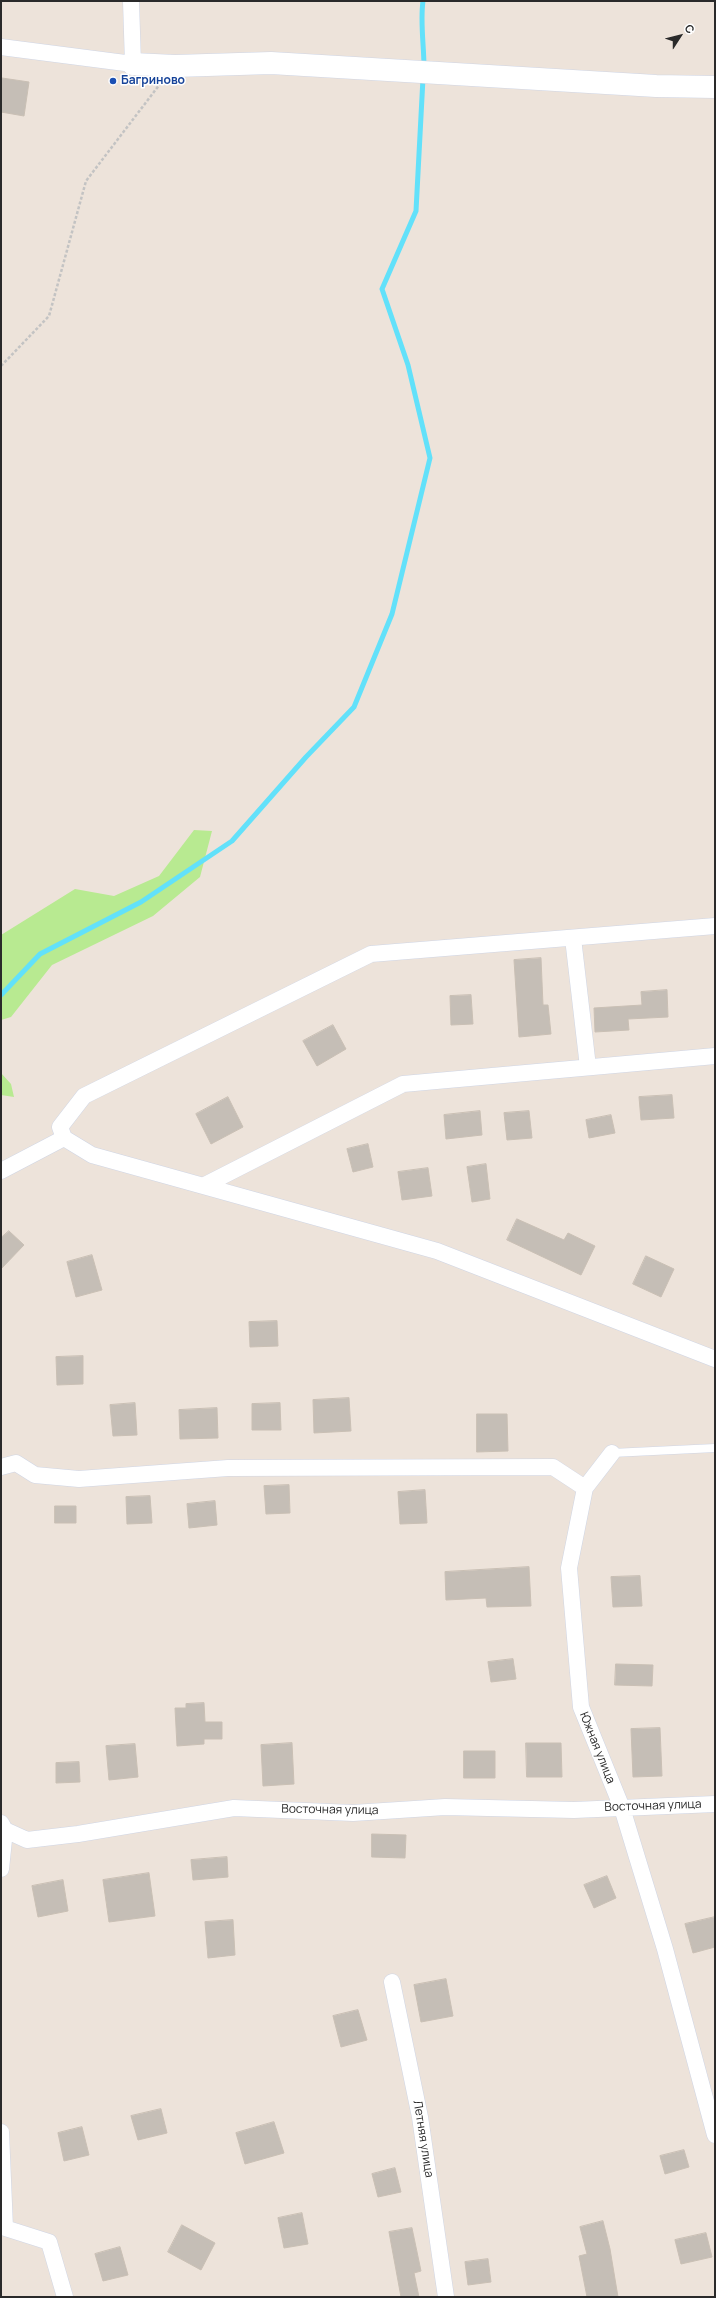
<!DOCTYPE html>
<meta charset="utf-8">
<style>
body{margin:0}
#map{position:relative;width:716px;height:2298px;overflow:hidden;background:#ede3da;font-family:Manrope,sans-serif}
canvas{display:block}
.frame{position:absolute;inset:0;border:2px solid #2a2a2a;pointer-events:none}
.north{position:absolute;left:660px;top:16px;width:40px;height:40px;-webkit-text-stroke:3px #fff;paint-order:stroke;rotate:54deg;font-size:11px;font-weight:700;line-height:16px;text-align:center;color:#2a2a2a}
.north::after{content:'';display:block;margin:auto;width:14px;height:18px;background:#2a2a2a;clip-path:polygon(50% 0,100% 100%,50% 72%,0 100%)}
</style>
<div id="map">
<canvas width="716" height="2298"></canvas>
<div class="frame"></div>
<div class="north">С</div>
</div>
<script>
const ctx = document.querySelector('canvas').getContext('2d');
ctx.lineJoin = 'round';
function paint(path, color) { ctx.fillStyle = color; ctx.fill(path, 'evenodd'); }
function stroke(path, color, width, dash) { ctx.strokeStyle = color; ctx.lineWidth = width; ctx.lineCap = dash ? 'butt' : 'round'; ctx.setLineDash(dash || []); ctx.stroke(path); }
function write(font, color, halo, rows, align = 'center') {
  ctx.font = font + ' Manrope,sans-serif'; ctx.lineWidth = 3; ctx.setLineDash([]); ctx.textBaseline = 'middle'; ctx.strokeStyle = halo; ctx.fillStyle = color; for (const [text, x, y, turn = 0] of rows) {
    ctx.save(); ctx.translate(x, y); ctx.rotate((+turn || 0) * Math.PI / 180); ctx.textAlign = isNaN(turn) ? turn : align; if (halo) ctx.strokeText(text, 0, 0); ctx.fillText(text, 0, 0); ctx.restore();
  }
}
paint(new Path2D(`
 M194,830L212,831L200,877L153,916L52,965L11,1017L1,1020V935L75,889L114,896L159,876Z
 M1,1073L11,1084L14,1097L1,1095Z`), '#b8ea91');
stroke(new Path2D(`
 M423,1C420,22 424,45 424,68
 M1,995L40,954L141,902L232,841L306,757L354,707L392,614L430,458L408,365L382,289L416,211L423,78`), '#62e1fa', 5);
const building = new Path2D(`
 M2,78L29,82L24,116L1,112Z
 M541,958L543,1005H548L551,1034L519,1037L514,960Z
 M667,990L668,1017L628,1019L629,1030L595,1032L594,1008L642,1005L641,992Z
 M471,995L473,1024L451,1025L450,996Z
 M333,1025L346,1049L317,1066L303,1041Z
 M672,1095L674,1118L641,1120L639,1097Z
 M228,1097L243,1127L211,1144L196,1114Z
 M480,1111L482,1135L446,1139L444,1115Z
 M529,1111L532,1138L507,1140L504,1113Z
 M611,1115L615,1133L589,1138L586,1120Z
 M368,1144L373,1167L353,1172L347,1149Z
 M486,1164L490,1199L472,1202L467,1167Z
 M428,1168L432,1196L402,1200L398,1172Z
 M517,1219L564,1240L568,1233L595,1246L581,1275L507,1240Z
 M9,1231L24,1245L1,1269V1238Z
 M92,1255L102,1290L76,1297L67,1262Z
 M646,1256L674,1269L661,1297L633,1284Z
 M277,1321L278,1346L250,1347L249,1322Z
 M83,1356V1384L57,1385L56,1357Z
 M349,1398L351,1431L314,1433L313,1400Z
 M135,1403L137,1435L113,1436L110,1405Z
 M280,1403L281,1430H252V1404Z
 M217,1408L218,1438L180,1439L179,1410Z
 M477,1414H507L508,1451L477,1452Z
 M289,1485L290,1513L266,1514L264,1486Z
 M425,1490L427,1523L400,1524L398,1492Z
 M150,1496L152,1523L127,1524L126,1497Z
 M215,1501L217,1525L189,1528L187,1504Z
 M55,1506H76V1523H55Z
 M529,1567L531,1606L487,1607L486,1598L446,1600L445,1572Z
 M640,1576L642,1606L613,1607L611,1577Z
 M513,1659L516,1679L491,1682L488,1662Z
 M616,1664L653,1665L652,1686L615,1685Z
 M204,1703L205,1722H222V1739H204V1744L177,1746L175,1708H186V1704Z
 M660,1728L662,1776L633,1777L631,1729Z
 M292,1743L294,1784L263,1786L261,1745Z
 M526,1743H561L562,1777H527Z
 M135,1744L138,1777L109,1780L106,1746Z
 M464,1751H495V1778H464Z
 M79,1762L80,1782L56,1783V1763Z
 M372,1834L406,1835L405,1858L372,1857Z
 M227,1857L228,1877L193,1880L191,1860Z
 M149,1873L155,1916L109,1922L103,1880Z
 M607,1876L616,1898L594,1908L584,1885Z
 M63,1880L68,1911L38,1917L32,1886Z
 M715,1917V1947L693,1953L685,1924Z
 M233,1920L235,1955L208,1958L205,1922Z
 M446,1979L453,2016L421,2022L414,1985Z
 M358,2010L367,2040L341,2047L333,2016Z
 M161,2109L167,2133L138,2140L131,2116Z
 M274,2122L284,2153L245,2164L236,2133Z
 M82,2127L89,2155L64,2161L58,2133Z
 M684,2150L689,2167L665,2174L660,2156Z
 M395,2168L401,2192L378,2197L372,2174Z
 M302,2213L308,2244L284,2248L278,2218Z
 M603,2221L610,2249L618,2297H587L579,2256L587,2254L580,2227Z
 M182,2225L215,2243L201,2270L168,2252Z
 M412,2228L421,2271L414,2273L419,2297H401L389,2232Z
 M706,2233L712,2257L681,2264L675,2240Z
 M120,2247L128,2275L103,2281L95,2254Z
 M488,2259L491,2282L468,2285L465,2262Z`);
paint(building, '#c5beb6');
stroke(building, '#c9bfb4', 1);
const lane = new Path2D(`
 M612,1453L715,1448`);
const street = new Path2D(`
 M1,47L133,64L131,1
 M715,926L371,954L84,1096L60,1127L64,1138L92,1155L437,1251L715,1359
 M573,938L588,1067
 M1,1171L64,1138
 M203,1186L403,1084L715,1056
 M612,1453L585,1488L569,1568L581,1707L622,1808L665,1949L715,2135
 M1,1467L16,1463L35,1475L79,1479L228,1468L553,1467L585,1488
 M1,1823L5,1830L27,1840L78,1834L234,1808L353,1813L445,1807L574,1810L715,1804
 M1,1869L5,1830
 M392,1982L420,2117L446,2297
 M1,2132L5,2228L49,2242L65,2297`);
const secondary = new Path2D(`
 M133,64L175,66L271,63L656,86L715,87`);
stroke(lane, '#cfd5e4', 9);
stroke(street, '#cfd5e4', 17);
stroke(secondary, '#cfd5e4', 23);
stroke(new Path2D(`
 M1,366L49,316L86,181L160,84`), '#c3c3c3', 2.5, [3, 2]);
stroke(lane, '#fff', 8);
stroke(street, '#fff', 16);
stroke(secondary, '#fff', 22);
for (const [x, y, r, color] of [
 [113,81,4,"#1a4fb4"]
]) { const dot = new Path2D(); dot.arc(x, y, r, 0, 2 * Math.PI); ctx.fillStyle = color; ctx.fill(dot); stroke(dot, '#fff', 1.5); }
write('bold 12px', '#164399', '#fff', [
 ["Багриново",121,81]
], 'left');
write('12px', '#2a2a2a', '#fff', [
 ["Южная улица",597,1748,68],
 ["Восточная улица",653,1806,-2],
 ["Восточная улица",330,1810,1],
 ["Летняя улица",423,2139,81]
]);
</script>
